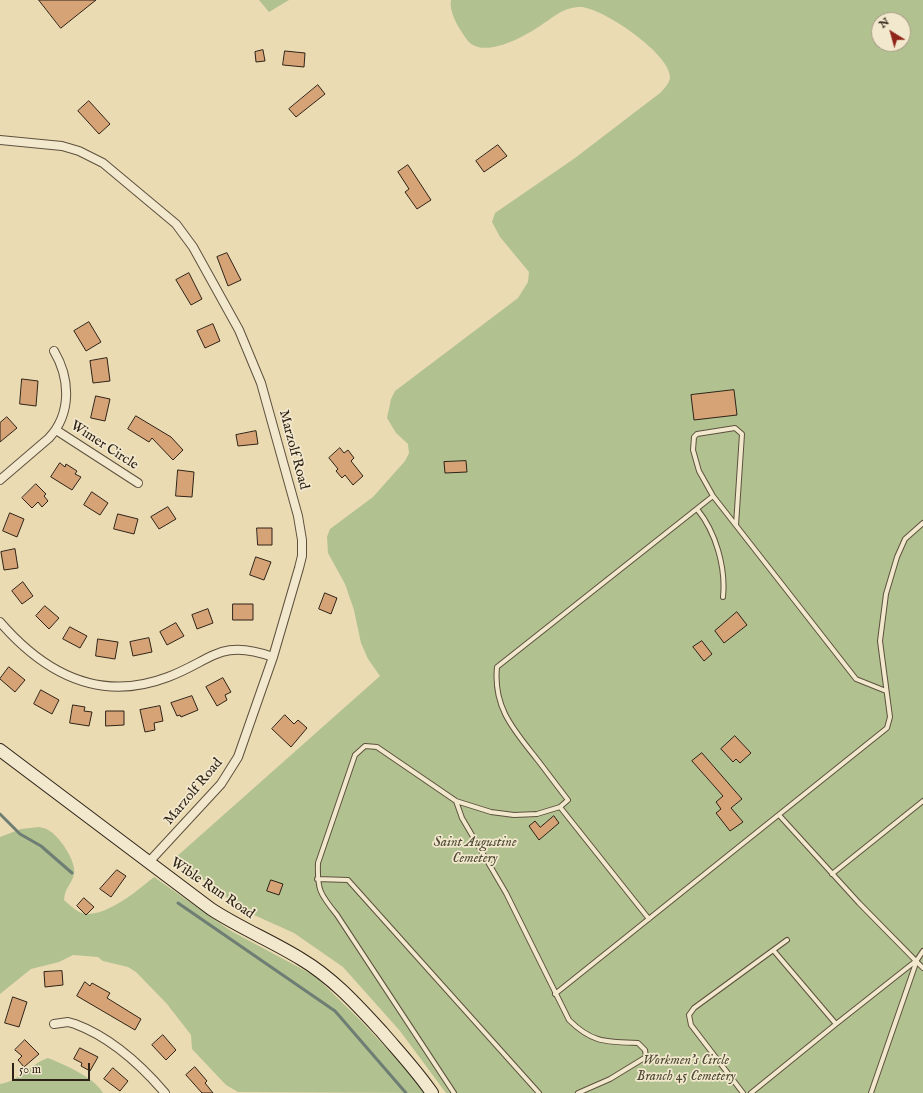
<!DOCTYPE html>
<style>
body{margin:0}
#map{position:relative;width:923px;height:1093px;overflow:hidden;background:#ebdbb2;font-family:"IM FELL English",serif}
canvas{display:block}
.north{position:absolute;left:871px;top:12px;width:40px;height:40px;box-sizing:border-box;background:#f2e8cd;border:1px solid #a49985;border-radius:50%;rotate:323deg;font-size:11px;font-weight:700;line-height:16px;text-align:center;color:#2e2318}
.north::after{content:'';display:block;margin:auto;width:14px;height:18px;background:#8f2418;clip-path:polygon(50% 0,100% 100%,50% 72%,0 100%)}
.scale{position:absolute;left:12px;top:1063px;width:78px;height:18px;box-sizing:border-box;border:2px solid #2e2318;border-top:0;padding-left:5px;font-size:12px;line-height:14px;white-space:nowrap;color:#2e2318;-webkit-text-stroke:3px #f2e8cd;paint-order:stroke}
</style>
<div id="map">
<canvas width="923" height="1093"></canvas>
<div class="north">N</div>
<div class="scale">50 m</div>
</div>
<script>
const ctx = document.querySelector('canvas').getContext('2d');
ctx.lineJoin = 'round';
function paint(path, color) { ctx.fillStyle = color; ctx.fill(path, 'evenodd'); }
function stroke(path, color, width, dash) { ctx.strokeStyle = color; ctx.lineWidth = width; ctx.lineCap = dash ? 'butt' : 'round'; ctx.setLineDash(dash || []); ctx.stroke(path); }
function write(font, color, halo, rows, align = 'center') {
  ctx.font = font + ' "IM FELL English",serif'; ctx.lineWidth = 3.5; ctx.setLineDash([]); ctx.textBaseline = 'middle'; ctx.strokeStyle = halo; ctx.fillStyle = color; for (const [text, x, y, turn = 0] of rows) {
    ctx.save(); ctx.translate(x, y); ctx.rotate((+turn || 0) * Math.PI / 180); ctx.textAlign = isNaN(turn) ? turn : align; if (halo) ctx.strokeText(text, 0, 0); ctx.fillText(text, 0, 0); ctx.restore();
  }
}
paint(new Path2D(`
 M259,0H289L269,12Z
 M451,0H923V1093H446L400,1031L343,967L294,933L243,910L175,858L380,676L368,659L361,643L354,610L345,584L328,553L327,537L330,529L373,497L405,461L409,453L408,444L396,433L387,418L391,399L395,391L518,298L528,282L529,272L500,237L492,222L495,213L575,158L660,93C664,89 669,84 670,78C672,55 603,8 581,7C563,7 554,17 540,26C525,36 491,55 473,45C468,43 464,35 461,31C456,23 449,10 451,0ZM879,20H903V44H879Z
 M39,827C42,828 46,828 48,830C59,835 77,862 74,874C72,884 65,887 64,900C69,904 74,909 79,912C101,922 138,890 154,877L231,931L315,976L361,1021L417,1081L424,1093L238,1092L226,1085L192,1049L191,1035L167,1004L136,972L128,967L103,961L98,957L73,955L59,962L31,969L0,994V837L21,829Z
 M48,1058C65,1065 94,1077 103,1093H0V1084C20,1081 30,1064 48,1058Z`), '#b2c190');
stroke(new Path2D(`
 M0,814L20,834L41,846L72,873
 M178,903L335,1011L406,1093`), '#6e7e74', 3);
const building = new Path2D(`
 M39,0H96L61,28Z
 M263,50L265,61L256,62L255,52Z
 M285,51L305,53L304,67L283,65Z
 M318,85L325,94L296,117L289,109Z
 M89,101L110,124L99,134L78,111Z
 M498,145L507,156L484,172L476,161Z
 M408,165L431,200L417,209L405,192L409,189L398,172Z
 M227,253L241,280L228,286L217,257Z
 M189,273L202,299L191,305L176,280Z
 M89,322L101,342L86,351L74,331Z
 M213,324L220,341L205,348L197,331Z
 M107,358L110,381L93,383L90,361Z
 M22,379L38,381L36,406L20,404Z
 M734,390L737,415L694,420L691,395Z
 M96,396L110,399L105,421L91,418Z
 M136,416L171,437L183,450L173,460L152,438L149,442L128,429Z
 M7,417L17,428L0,442V423Z
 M256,431L258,444L238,446L236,435Z
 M340,448L344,453L348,450L354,458L351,461L363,476L353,485L345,475L342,478L336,471L338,469L329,458Z
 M466,461L467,472L445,473L444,462Z
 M60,463L65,467L66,464L77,471L75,474L81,477L72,490L51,477Z
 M178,470L194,472L192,497L176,496Z
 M36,484L46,494L44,496L48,501L42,507L38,502L32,508L22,498Z
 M92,492L108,503L100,515L84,505Z
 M168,507L176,519L159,529L151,517Z
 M10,513L24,519L17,537L3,531Z
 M118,514L138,519L134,534L114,529Z
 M257,528H272V545H258Z
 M15,549L18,568L4,570L1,552Z
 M256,557L271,562L264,580L250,575Z
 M23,582L33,596L22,604L12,591Z
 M325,593L337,598L331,614L319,609Z
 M233,604H253V620H233Z
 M45,606L59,618L49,629L36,616Z
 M208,609L213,623L197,629L192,615Z
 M737,612L747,625L724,643L715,631Z
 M176,623L184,636L167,645L160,632Z
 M70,627L87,636L80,648L63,639Z
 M149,638L152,652L133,656L130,642Z
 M98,639L118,642L115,659L96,656Z
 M702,641L712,654L704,661L693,647Z
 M9,667L25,680L15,692L0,679Z
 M223,678L231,692L225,695L227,700L217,706L206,687Z
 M41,690L59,700L52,714L34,704Z
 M192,696L198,710L181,717L180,715L177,716L171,703Z
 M73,705L85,707L84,711L92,712L89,726L70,723Z
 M160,706L163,721L154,723L155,730L145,732L140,710Z
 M106,711H124V725L106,726Z
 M285,715L294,724L298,720L307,728L291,747L272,729Z
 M735,736L751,753L740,763L736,759L733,762L721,749Z
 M702,753L742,799L731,808L743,822L730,831L716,813L721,809L716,802L723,796L692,761Z
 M554,816L559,823L539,840L529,826L535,821L540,827Z
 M117,870L126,876L111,897L100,889Z
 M271,880L283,884L279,895L267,891Z
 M84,898L94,907L86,915L77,906Z
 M62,971L63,985L45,987L44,972Z
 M85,982L90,986L92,983L110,993L107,998L141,1019L135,1030L77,996Z
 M13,997L27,1002L19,1027L5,1023Z
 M163,1035L176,1050L166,1060L152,1045Z
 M25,1040L39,1054L24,1067L18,1060L22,1056L15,1050Z
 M80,1048L98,1057L90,1071L81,1066L82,1063L74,1059Z
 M195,1067L207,1081L205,1083L213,1093H202L186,1075Z
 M113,1068L128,1081L120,1091L104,1079Z`);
paint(building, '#d6a376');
stroke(building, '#2e2318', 1);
const lane = new Path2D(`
 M697,509C716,532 726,568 723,597
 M736,525L742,434L735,428L697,434L694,437L693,450L699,471L713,496L856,679L886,691
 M456,801L462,818L506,893L569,1020C592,1043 606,1042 638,1043L645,1050L646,1057L610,1079L578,1093
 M779,815L859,903L923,968
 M832,874L923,801
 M317,879L348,880L539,1093
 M649,919L560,807L568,800C557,786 547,772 536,758C513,729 493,707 497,667L713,496
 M774,951L836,1024L917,960L871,1093
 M917,960L923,951
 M555,994L887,728L890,717L880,641L886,594L897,557L905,539L923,523
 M454,1093L337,915C320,894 317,890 318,863L355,755L365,746L377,747L456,801L491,812L514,815L537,814L560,807
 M743,1093L691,1025L689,1015L694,1008L787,940
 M751,1093L836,1024`);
const street = new Path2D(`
 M0,140L62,146L79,151L103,163L176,224L193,247L239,330L261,383L298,516L302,540V556L299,568L273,657L238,757L221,784L148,863
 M56,430L138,483
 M0,480L49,438C72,413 70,378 54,351
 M0,622C45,674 100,703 168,677C213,660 220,638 273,657
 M54,1024L68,1022L75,1024C110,1037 141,1065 165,1093`);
const secondary = new Path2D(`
 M0,750L211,909C240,928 272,941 301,959C333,978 357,1005 382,1032C399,1052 417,1071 432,1093`);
stroke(lane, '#5d513e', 6);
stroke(street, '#5d513e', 10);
stroke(secondary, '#2e2318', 14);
stroke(lane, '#f2e8cd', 4);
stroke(street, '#f2e8cd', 8);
stroke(secondary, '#f2e8cd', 12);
write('14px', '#2e2318', '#f2e8cd', [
 ["Wimer Circle",104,446,33],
 ["Marzolf Road",293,450,75],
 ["Marzolf Road",194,792,-50],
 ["Wible Run Road",212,889,34]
]);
write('italic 14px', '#4f4a36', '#f2e8cd', [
 ["Saint Augustine",475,843],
 ["Cemetery",475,859],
 ["Workmen's Circle",686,1061],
 ["Branch 45 Cemetery",686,1077]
]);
</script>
